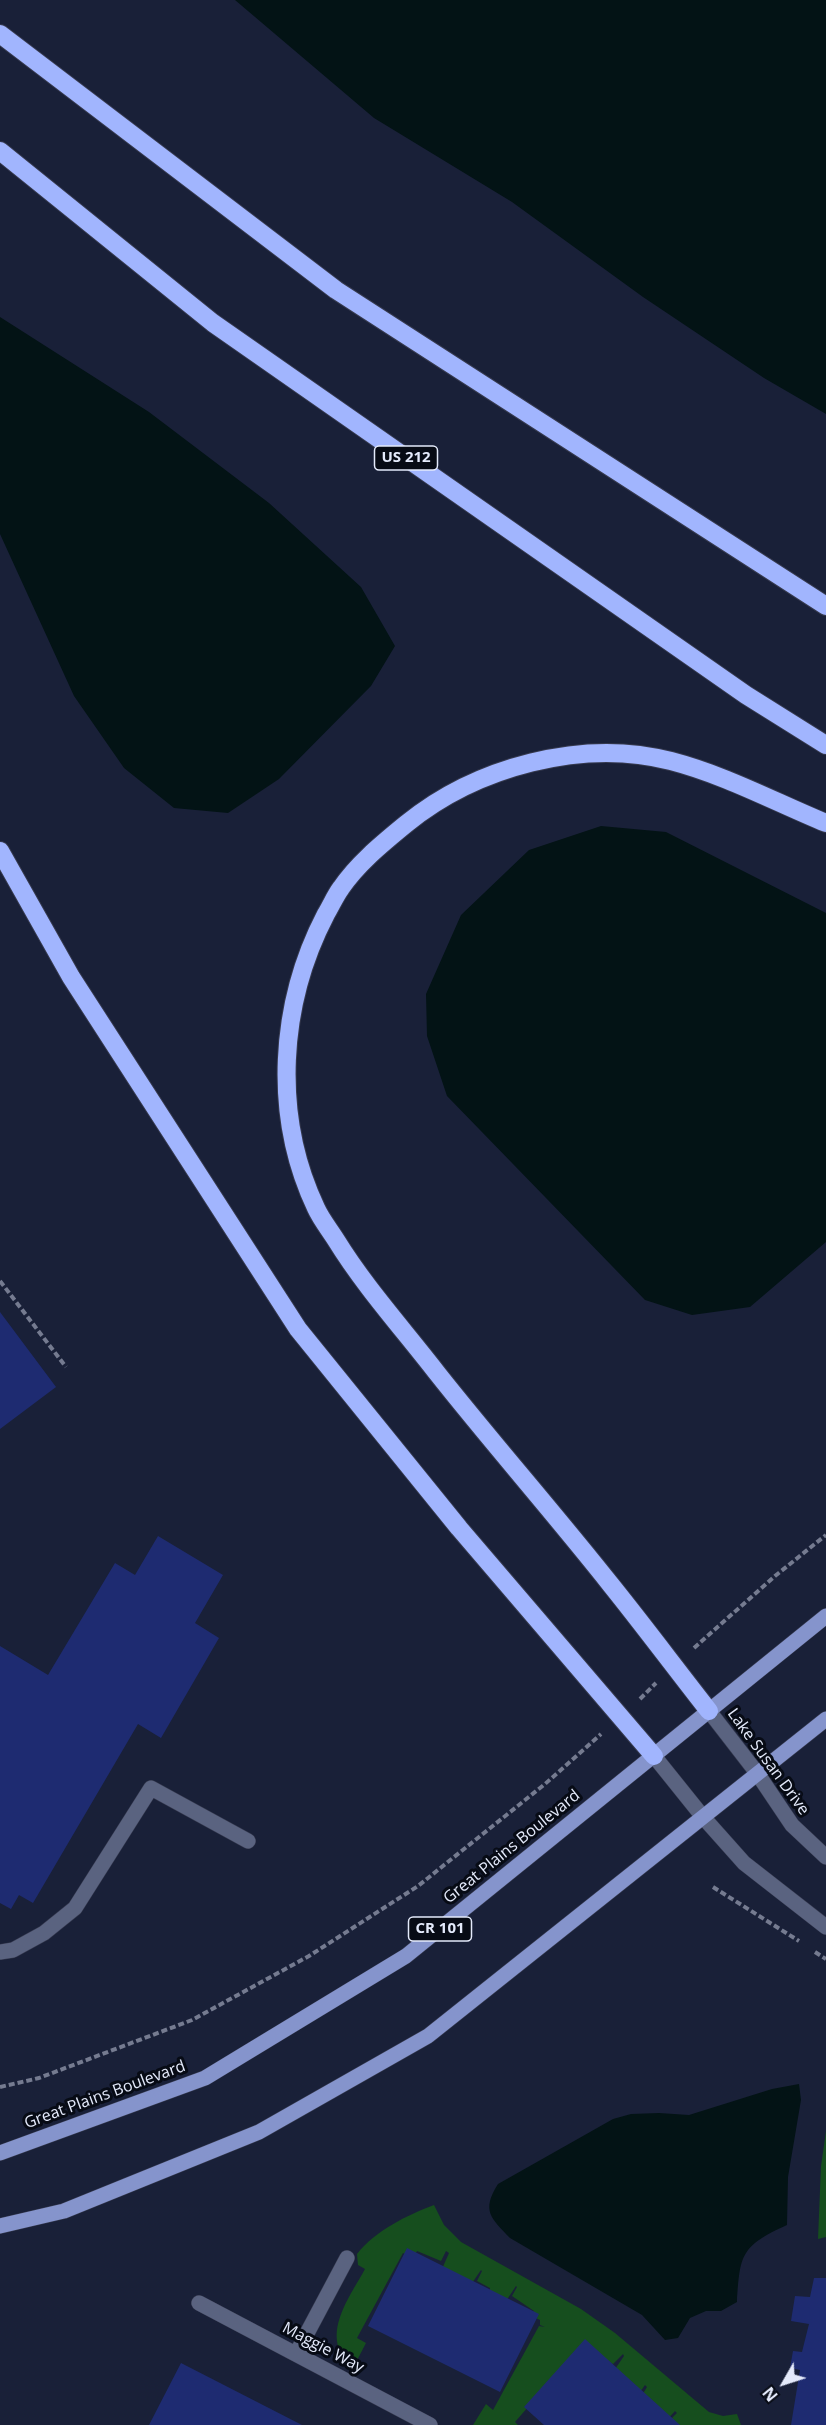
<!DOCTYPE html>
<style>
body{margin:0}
#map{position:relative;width:826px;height:2425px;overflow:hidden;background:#192038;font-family:"Open Sans",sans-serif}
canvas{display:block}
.north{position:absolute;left:754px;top:2353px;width:60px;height:60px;-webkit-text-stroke:4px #070b15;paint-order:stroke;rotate:231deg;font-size:16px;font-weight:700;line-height:24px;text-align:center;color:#e4eafb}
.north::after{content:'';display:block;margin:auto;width:21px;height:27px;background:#e4eafb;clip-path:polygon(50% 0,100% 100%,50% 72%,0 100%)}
</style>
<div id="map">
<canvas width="826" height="2425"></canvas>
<div class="north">N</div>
</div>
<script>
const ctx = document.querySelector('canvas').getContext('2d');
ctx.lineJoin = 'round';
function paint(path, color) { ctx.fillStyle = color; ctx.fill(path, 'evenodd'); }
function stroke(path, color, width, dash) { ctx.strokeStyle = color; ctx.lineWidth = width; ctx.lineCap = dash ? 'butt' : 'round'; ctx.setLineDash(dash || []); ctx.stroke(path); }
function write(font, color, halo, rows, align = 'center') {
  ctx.font = font + ' "Open Sans",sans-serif'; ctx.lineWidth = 6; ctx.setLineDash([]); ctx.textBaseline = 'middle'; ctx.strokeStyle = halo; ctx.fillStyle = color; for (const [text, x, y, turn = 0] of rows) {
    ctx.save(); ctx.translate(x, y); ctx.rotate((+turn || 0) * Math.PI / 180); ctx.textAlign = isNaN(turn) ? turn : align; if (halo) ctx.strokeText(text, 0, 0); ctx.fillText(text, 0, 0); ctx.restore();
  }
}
paint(new Path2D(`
 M826,2131V2237L818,2239L821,2166Z
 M434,2205L444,2225L461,2242L581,2309L615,2333L709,2412L723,2416L737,2414L741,2425H679L669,2421L677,2413L675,2411L666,2421L639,2400L647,2387L645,2385L640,2392L613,2372L624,2356L623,2354L613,2364L582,2345L515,2422L518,2425H473L486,2404L493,2410L539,2326L545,2327L540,2325V2320L531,2316L534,2311L512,2296L517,2287L516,2286L504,2304L490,2291V2288L477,2281L482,2271L481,2270L470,2286L442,2269L449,2253L446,2251L441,2261L417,2251L413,2258L403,2253L357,2338L366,2343L353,2368C318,2338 348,2300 365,2269L358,2265L357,2254C375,2231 407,2215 434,2205Z`), '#164e1e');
paint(new Path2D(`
 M235,0H826V414L764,378L643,297L512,202L374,118Z
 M0,317L149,412L269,503L361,587L395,646L371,686L279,779L228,813L174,808L124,768L74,696L0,534Z
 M601,826L666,832L826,913V1242L750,1307L692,1315L645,1300L447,1096L427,1036L426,994L461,915L529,850Z
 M799,2084L801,2100L788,2177L787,2225C741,2246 740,2254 737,2302L721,2311H706L690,2318L678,2338L665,2340L642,2315L510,2238C491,2218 481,2211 498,2184L613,2119L631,2114L659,2113L689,2115L772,2089Z`), '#031315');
paint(new Path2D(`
 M0,1312L56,1387L0,1429Z
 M158,1536L223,1575L195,1623L219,1638L161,1738L138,1724L33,1903L19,1895L11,1909L0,1903V1646L48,1675L115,1563L135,1575Z
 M407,2248L539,2314L500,2392L368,2326Z
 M814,2278H826V2425H791L800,2370L790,2368L793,2351L802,2352L809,2324L791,2321L795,2296L810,2297Z
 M585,2339L680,2425H544L524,2407Z
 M181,2363L302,2425H149Z`), '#1e2b71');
const service = new Path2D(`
 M0,1952L13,1950L44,1933L75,1908L151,1788L248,1841`);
const minor = new Path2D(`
 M709,1711L757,1773L792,1825L826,1857
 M654,1756L703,1817L744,1863L826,1927
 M199,2303L430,2425
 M296,2354L347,2258`);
const primary = new Path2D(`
 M0,2153L205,2078L406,1956L826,1616
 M0,2226L64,2211L259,2132L428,2036L826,1719`);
const motorway = new Path2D(`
 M0,34L336,290L826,606
 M0,151L213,323L746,695L826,745
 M0,851L71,977L298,1329L459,1528L654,1756
 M709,1711C676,1669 644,1626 611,1585C554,1513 494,1445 437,1373C403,1329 365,1287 336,1240C329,1229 321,1219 316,1208C272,1115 279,1004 326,914C331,906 335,896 341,888C358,863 383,843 406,824C476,767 582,738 671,761C725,775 775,802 826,823`);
stroke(service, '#363a4f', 16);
stroke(minor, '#363a4f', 16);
stroke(primary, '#363a4f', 16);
stroke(motorway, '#363a4f', 20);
stroke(new Path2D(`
 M0,1281L66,1367
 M694,1648L775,1576L826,1535
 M640,1699L656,1683
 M713,1887L799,1941
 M815,1952L826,1959
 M0,2087L39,2078L192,2020L309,1956L418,1886L545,1784L601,1734`), '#757b90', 4, [6, 3]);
stroke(service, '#5a6380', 15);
stroke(minor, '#5a6380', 15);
stroke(primary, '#8594cc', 15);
stroke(motorway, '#a1b5fe', 18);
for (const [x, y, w] of [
 [406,458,63],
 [440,1929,63]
]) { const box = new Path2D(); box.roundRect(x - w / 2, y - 12, w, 24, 4.5); ctx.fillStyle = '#070b15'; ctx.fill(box); stroke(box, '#e4eafb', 1.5); }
write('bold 15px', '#e4eafb', null, [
 ["US 212",406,458],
 ["CR 101",440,1929]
]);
write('16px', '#e4eafb', '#070b15', [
 ["Lake Susan Drive",768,1762,54],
 ["Great Plains Boulevard",512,1847,-39],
 ["Great Plains Boulevard",105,2095,-20],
 ["Maggie Way",323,2348,28]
]);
</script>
